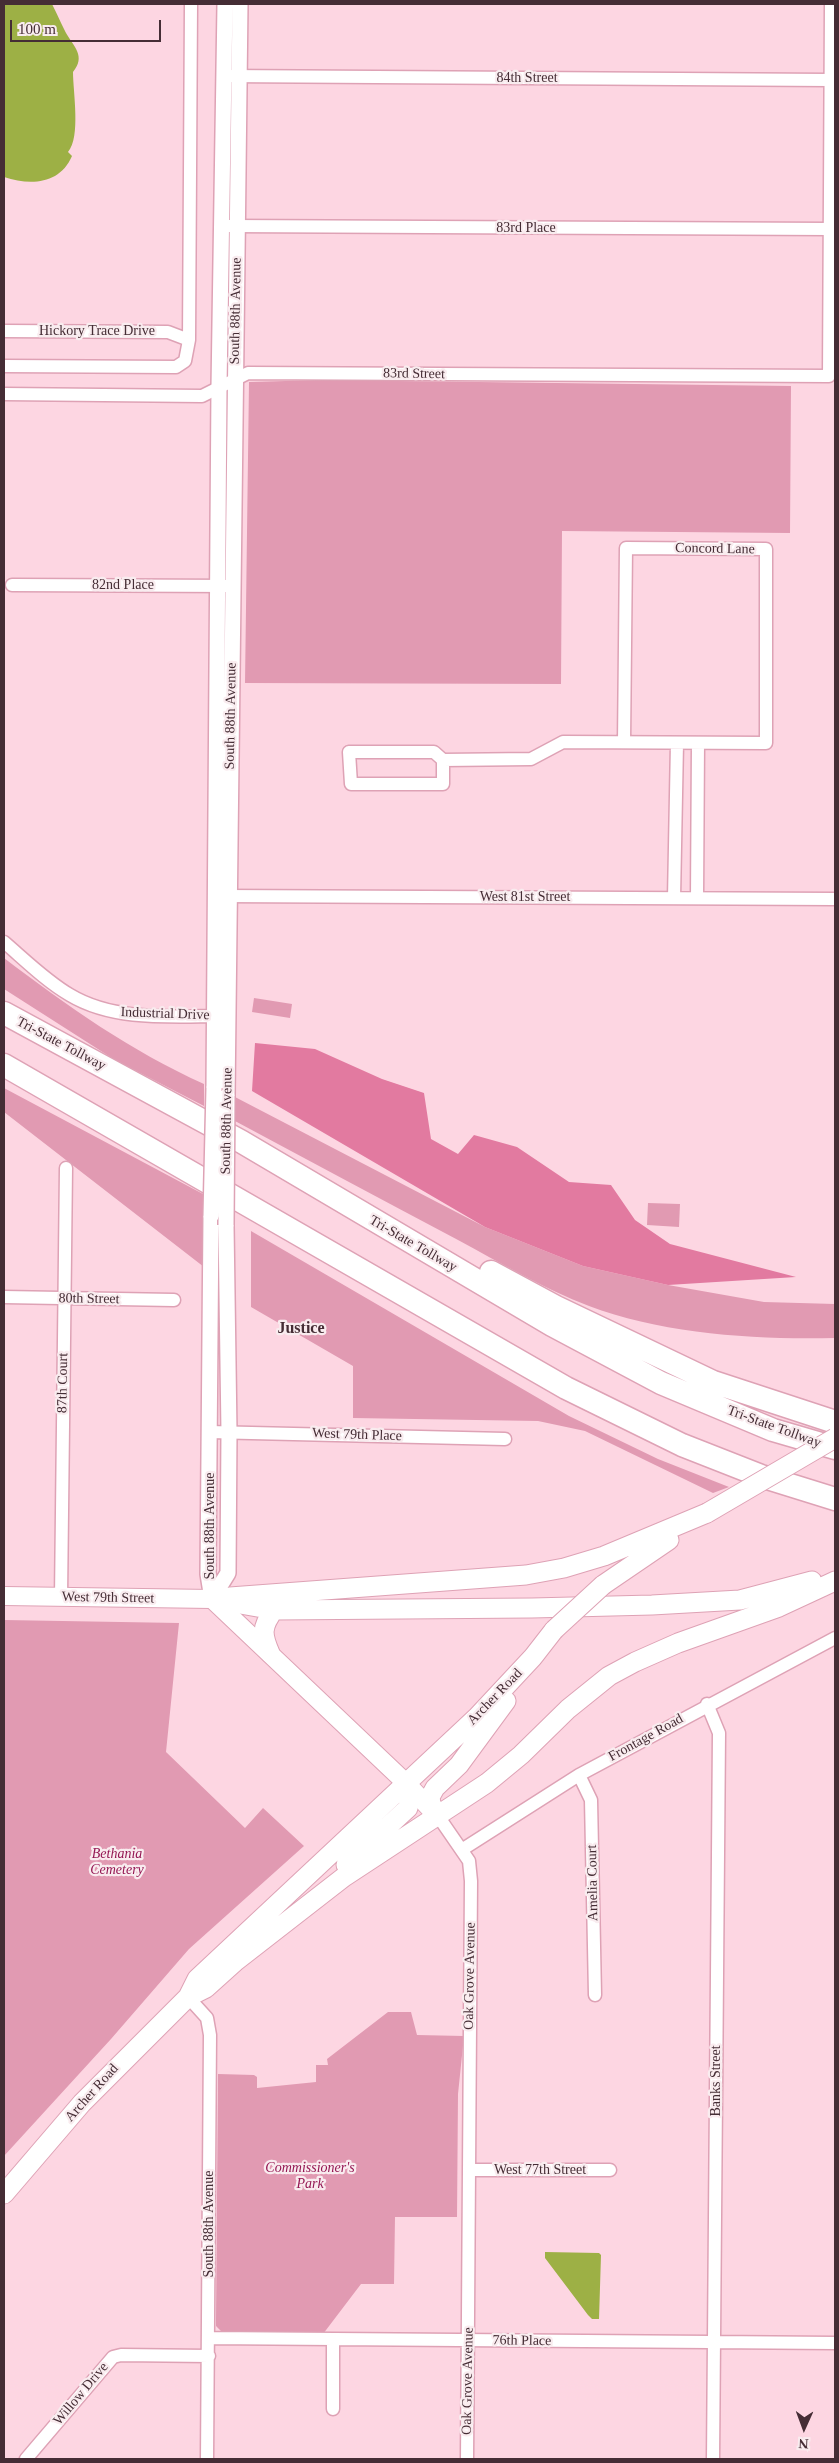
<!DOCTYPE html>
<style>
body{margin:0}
#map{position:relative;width:839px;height:2463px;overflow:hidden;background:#fdd6e2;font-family:"Times New Roman",serif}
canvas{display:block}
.frame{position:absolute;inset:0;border:5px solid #452d35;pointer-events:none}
.north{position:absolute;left:779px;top:2403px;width:50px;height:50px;-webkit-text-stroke:4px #f9ecef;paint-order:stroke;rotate:182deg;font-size:14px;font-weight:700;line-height:20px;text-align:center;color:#452d35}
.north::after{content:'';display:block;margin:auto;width:18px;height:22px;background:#452d35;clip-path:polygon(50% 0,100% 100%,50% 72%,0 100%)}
.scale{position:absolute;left:10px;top:20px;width:151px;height:22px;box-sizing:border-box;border:2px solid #452d35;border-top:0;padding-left:6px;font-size:15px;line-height:18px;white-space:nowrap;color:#452d35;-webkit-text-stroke:4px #f9ecef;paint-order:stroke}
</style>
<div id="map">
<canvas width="839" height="2463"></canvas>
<div class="frame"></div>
<div class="north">N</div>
<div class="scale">100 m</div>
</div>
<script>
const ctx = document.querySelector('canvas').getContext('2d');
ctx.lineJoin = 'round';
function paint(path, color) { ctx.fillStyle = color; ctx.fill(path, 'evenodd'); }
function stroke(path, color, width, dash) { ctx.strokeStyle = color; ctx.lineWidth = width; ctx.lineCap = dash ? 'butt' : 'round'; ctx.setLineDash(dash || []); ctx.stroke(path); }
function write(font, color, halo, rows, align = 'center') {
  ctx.font = font + ' "Times New Roman",serif'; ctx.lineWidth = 4.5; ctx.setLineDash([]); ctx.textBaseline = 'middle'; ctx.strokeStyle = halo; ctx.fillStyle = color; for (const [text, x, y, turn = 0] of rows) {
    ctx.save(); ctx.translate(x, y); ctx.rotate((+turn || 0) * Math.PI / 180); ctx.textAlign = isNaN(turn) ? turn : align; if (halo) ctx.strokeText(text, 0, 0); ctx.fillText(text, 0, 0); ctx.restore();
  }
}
paint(new Path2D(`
 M322,380L791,386L790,533L562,531L561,684L245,683L249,382Z
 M4,958C67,1006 131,1051 204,1084V1106L115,1060L4,989Z
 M254,998L292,1004L290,1018L252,1012Z
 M4,1088L203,1194L204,1267L4,1112Z
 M235,1097L485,1227L583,1266L668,1285L764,1302L835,1304V1338C757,1340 663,1334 589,1306C544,1289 501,1263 458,1240C383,1200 309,1161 235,1121Z
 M648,1203L680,1204L679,1227L647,1225Z
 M251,1231L569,1416L658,1459L729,1487L713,1493L585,1431L538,1421L353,1418V1366L251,1307Z
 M4,1620L179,1623L166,1752L245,1828L263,1808L304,1846L189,1949L111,2039L4,2156Z
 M388,2012H411L417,2035L464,2036L458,2094L457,2217H395L394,2284H361L323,2334L223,2333L216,2326V2320L218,2074L254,2075L257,2077V2088L316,2082V2065H328L327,2059Z`), '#e19ab2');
paint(new Path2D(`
 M255,1043L315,1049L382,1079L424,1093L431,1139L458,1154L474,1135L517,1147L569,1182L611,1185L635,1220L670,1244L796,1277L668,1285L583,1266L485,1227L252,1091Z`), '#e27aa0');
paint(new Path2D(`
 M4,4H52C56,12 62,25 66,33C74,47 86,56 73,72C73,92 81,137 68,152L72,156C60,184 31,186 4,177Z
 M545,2252L599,2253L601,2255L599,2319H592L588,2315L545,2258Z`), '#9db045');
const minor = new Path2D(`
 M224,76L830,80
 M229,226L830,229
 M4,331L168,332L189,340
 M4,366L176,367L185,361L189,340L191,4
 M4,394L202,396L248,373L829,376L831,4
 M12,585L233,586
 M443,760V784H351L349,752H434L443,760L531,759L563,742L766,743V549L626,548L624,742
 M221,896L835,899
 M674,898L677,743
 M697,898L698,743
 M4,942C25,960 46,981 70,995C115,1022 174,1016 224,1016
 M4,1297L174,1300
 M209,1432L505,1439
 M61,1597L66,1168
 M707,1704L719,1733L713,2459
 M579,1775L591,1800L595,1995
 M438,1816L469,1861L471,1881L467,2459
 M463,1849L579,1775L835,1638
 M188,1997L207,2018L210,2035L207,2459
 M470,2170H610
 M209,2338L835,2343
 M333,2409V2339
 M26,2459L113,2357L121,2355L209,2356`);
const tertiary = new Path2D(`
 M214,1088L219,387L225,4
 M227,1096L240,4
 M211,1216L208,1574L212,1599
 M212,1599L228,1573L229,1432L226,1225`);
const secondary = new Path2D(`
 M4,1596L212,1599L407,1784L437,1816`);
const primary = new Path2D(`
 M603,1585L669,1540
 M230,1597L526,1575L564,1568L604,1556L707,1513
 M212,1599L274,1610L532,1608L652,1605L740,1600L812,1581
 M270,1653C262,1635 261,1627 274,1610
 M438,1816L431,1804L430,1797L435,1788L459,1765L506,1701
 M346,1865L408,1808L410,1798L407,1784
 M188,1997L197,1979L477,1717L533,1657L554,1630
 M4,2194L82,2103L188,1997L206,1988L236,1961L344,1877L487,1783L521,1755L568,1709L609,1676L635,1662L678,1643L779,1607L835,1581`);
const motorway = new Path2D(`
 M4,1013L242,1142L552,1325L661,1383L773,1430L835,1448
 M4,1065L566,1388L682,1445L761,1476L835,1499
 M491,1272L556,1307L713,1382L835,1422`);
stroke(minor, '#dea2b5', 15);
stroke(tertiary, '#dea2b5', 18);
stroke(secondary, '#dea2b5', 20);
stroke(primary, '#dea2b5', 21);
stroke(motorway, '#dea2b5', 25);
stroke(minor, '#fff', 12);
stroke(tertiary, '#fff', 15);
stroke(secondary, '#fff', 18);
stroke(primary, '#fff', 19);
stroke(motorway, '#fff', 22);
const tertiaryBridge = new Path2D(`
 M211,1216L214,1088
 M226,1225L227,1096`);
const primaryBridge = new Path2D(`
 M707,1513L835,1438
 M554,1630L603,1585`);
stroke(tertiaryBridge, '#dea2b5', 18, []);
stroke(primaryBridge, '#dea2b5', 21, []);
stroke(tertiaryBridge, '#fff', 15);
stroke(primaryBridge, '#fff', 19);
write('14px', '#452d35', '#f9ecef', [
 ["84th Street",527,78],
 ["83rd Place",526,228],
 ["South 88th Avenue",236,311,-89],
 ["Hickory Trace Drive",97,331],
 ["83rd Street",414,374,1],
 ["Concord Lane",715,549,1],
 ["82nd Place",123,585],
 ["South 88th Avenue",231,716,-89],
 ["West 81st Street",525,897],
 ["Industrial Drive",165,1014,2],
 ["Tri-State Tollway",61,1044,28],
 ["South 88th Avenue",227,1121,-89],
 ["Tri-State Tollway",413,1244,30],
 ["80th Street",89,1299,1],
 ["87th Court",63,1383,-89],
 ["Tri-State Tollway",774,1427,20],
 ["West 79th Place",357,1435,2],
 ["South 88th Avenue",210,1526,-90],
 ["West 79th Street",108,1598,1],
 ["Archer Road",495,1697,-46],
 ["Frontage Road",646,1738,-29],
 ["Amelia Court",593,1883,-91],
 ["Oak Grove Avenue",470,1976,-89],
 ["Banks Street",716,2081,-90],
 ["Archer Road",92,2093,-48],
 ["West 77th Street",540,2170],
 ["South 88th Avenue",209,2224,-90],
 ["76th Place",522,2341,1],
 ["Oak Grove Avenue",468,2381,-89],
 ["Willow Drive",81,2394,-50]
]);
write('italic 14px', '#941753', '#f9ecef', [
 ["Bethania",117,1854],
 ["Cemetery",117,1870],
 ["Commissioner's",310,2168],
 ["Park",310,2184]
]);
write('bold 16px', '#452d35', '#f9ecef', [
 ["Justice",301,1329]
]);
</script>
